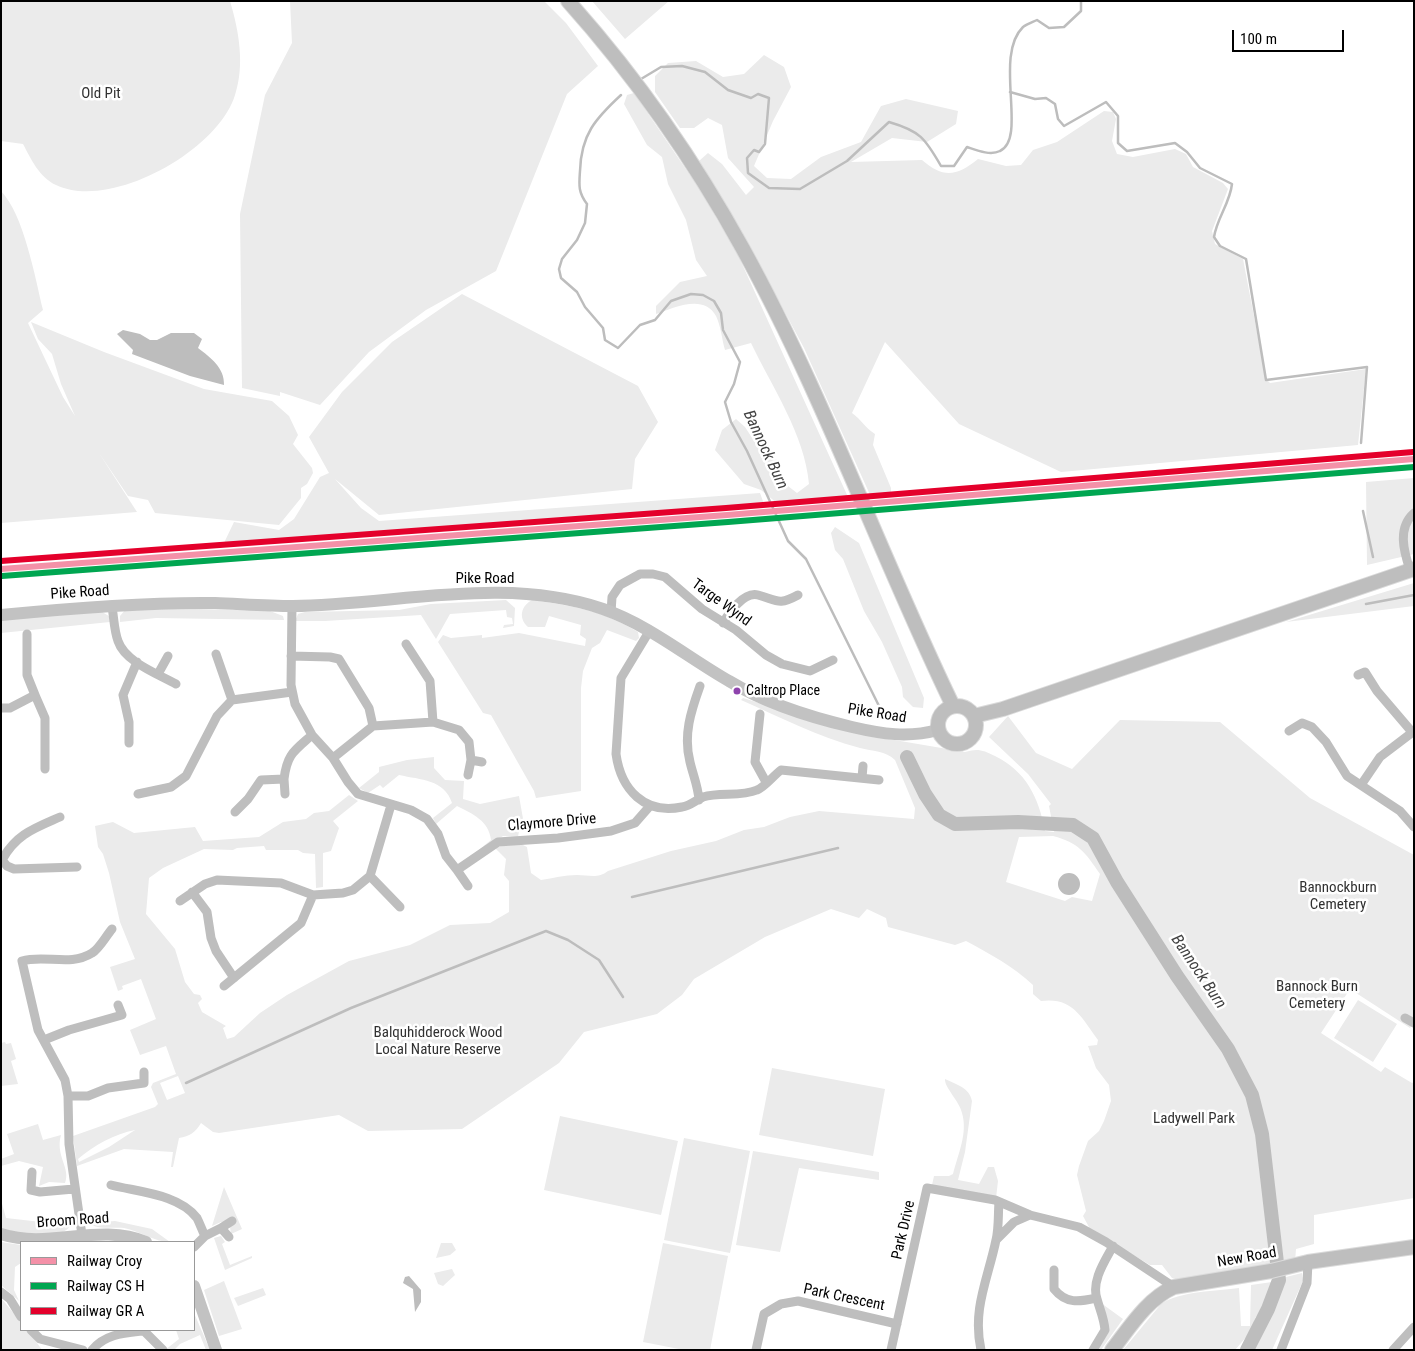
<!DOCTYPE html>
<style>
body{margin:0}
#map{position:relative;width:1415px;height:1351px;overflow:hidden;background:#fff;font-family:"Roboto Condensed",sans-serif}
canvas{display:block}
.frame{position:absolute;inset:0;border:2px solid #000;pointer-events:none}
.legend{position:absolute;left:20px;top:1241px;width:175px;height:90px;box-sizing:border-box;background:#fff;border:1px solid #999;margin:0;padding:6px 9px;list-style:none;font-size:15px;color:#000}
.legend li{display:flex;align-items:center;gap:10px;height:25px}
.legend b{width:25px;border:1px solid #999}
.scale{position:absolute;left:1232px;top:30px;width:112px;height:22px;box-sizing:border-box;border:2px solid #000;border-top:0;padding-left:6px;font-size:15px;line-height:18px;white-space:nowrap;color:#000;-webkit-text-stroke:4px #fff;paint-order:stroke}
</style>
<div id="map">
<canvas width="1415" height="1351"></canvas>
<div class="frame"></div>
<ul class="legend">
<li><b style="height:6px;background:#f491a8"></b>Railway Croy</li>
<li><b style="height:6px;background:#00a651"></b>Railway CS H</li>
<li><b style="height:6px;background:#e4002b"></b>Railway GR A</li>
</ul>
<div class="scale">100 m</div>
</div>
<script>
const ctx = document.querySelector('canvas').getContext('2d');
ctx.lineJoin = 'round';
function paint(path, color) { ctx.fillStyle = color; ctx.fill(path, 'evenodd'); }
function stroke(path, color, width, dash) { ctx.strokeStyle = color; ctx.lineWidth = width; ctx.lineCap = dash ? 'butt' : 'round'; ctx.setLineDash(dash || []); ctx.stroke(path); }
function write(font, color, halo, rows, align = 'center') {
  ctx.font = font + ' "Roboto Condensed",sans-serif'; ctx.lineWidth = 5; ctx.setLineDash([]); ctx.textBaseline = 'middle'; ctx.strokeStyle = halo; ctx.fillStyle = color; for (const [text, x, y, turn = 0] of rows) {
    ctx.save(); ctx.translate(x, y); ctx.rotate((+turn || 0) * Math.PI / 180); ctx.textAlign = isNaN(turn) ? turn : align; if (halo) ctx.strokeText(text, 0, 0); ctx.fillText(text, 0, 0); ctx.restore();
  }
}
paint(new Path2D(`
 M1,1H230C239,31 245,65 235,95C218,151 110,211 56,185C39,177 31,159 23,144L1,141Z
 M290,1H544L566,23L598,66L567,94L496,271L426,310L369,352L320,405L280,392V396L242,388L240,214L265,95L292,43Z
 M592,1H669L625,39Z
 M764,55L784,67L791,87L773,121L754,166L767,178L791,179L821,157L861,142L881,106L906,99L958,111L956,124L927,142L892,138L851,162L922,160C943,178 956,177 978,159L1006,166L1021,165L1033,150L1057,142L1104,111L1113,112L1116,119L1112,141L1117,154L1133,157L1175,149L1186,154L1193,167L1223,183L1228,189L1212,231L1215,244L1243,259L1266,379L1270,383L1366,369L1358,445L1061,472L959,424L885,342L852,413C861,419 865,428 875,434L873,445L891,488V494L871,497L804,348L751,249L699,161L708,153L722,164L746,195L754,187L728,158L722,125L708,118L694,128H680L655,92V76L668,63L696,61L723,77L744,74Z
 M634,93L698,187L738,255L848,497L778,504L761,490L744,484L715,450L722,430L736,419L745,427L762,453L777,460L788,486L797,493L809,484C805,435 772,387 751,343L725,350C722,340 721,326 716,316C704,293 673,308 656,314V306L680,282L707,276L696,260L686,220L668,184L662,157L647,145L624,104L627,95Z
 M1,191C24,215 35,277 43,310L28,323L63,397L75,416L61,384L52,354L38,339L31,322L104,352L204,389L272,401L289,416L298,435L293,444L312,468L313,473L307,484L301,488V498L279,525L155,513L148,500L128,496L99,453L137,512L1,523Z
 M462,294L638,386L658,422L635,459L632,489L379,515L335,479L361,508L379,521L760,493L764,504L223,545L234,522L279,530L294,519L320,477L329,473L309,437L342,392L392,342Z
 M1414,478V554L1367,565L1366,482Z
 M835,527L859,543L924,698L923,708L913,707L903,697L902,687L882,642L864,611L843,559L835,550L831,533Z
 M1414,583V606L1286,622Z
 M506,600L515,608L514,626L503,628L504,625L513,624L512,618L507,617L506,610L450,614L436,639L421,615L325,621H295L298,614L305,612L399,610L431,604Z
 M532,600C574,606 601,610 638,632L639,638L636,641L607,630L600,643L592,648L583,671L581,688V791L536,798L534,791L491,715L483,713L438,642L443,635L451,638L482,635V638L519,633L585,646L586,639L580,635L581,625L549,616L545,627H528C518,618 521,606 532,600Z
 M200,609L270,611L283,616L284,620L156,618L120,622V616L125,610Z
 M102,612L109,616L110,622L1,633V619Z
 M743,698L865,735L965,752C978,748 983,750 995,756C1026,771 1039,798 1045,831L1054,832L1049,806L1051,804L1028,774L989,737L1008,716L1036,753L1072,769L1120,720L1220,722L1310,798L1414,855V1021L1410,1028L1350,989L1321,1033L1381,1072L1385,1067L1412,1083L1414,1082V1198L1314,1215V1244L1296,1249L1295,1262L1179,1280L1172,1278L1162,1265H1150L1090,1229L1083,1216L1086,1211L1077,1175L1079,1166L1088,1141L1099,1131L1104,1121L1111,1101L1109,1085L1096,1068L1088,1046L1097,1045L1098,1040C1081,1017 1073,997 1041,1001L1033,994V985C1013,966 990,954 966,941L955,945L888,927L886,918L867,909L859,918L831,909L765,937L694,979L682,995L657,1014L584,1032L559,1063L462,1129L368,1131L339,1115L219,1133L213,1132L201,1123C195,1133 190,1136 179,1138L173,1167H171L173,1152L124,1149L77,1166L73,1136L155,1107L158,1104L151,1087L153,1083L176,1074L166,1046L140,1055L130,1030L156,1019L141,979L122,986L123,989L118,991L110,967L135,959L120,922L109,873L103,854L98,847L95,826L113,822L134,833L195,827L203,841L259,837L283,822L306,819L314,813L329,811L349,795L358,801L333,821L339,828L331,851L323,853V887L316,888L315,854L303,853L298,850H266L264,846L237,848L233,850L204,849L163,868L149,878L146,914L175,949L185,982L194,994L200,995L202,999L198,1003L202,1012L226,1026L223,1028L227,1039L234,1037L260,1013L287,995L349,961L410,945L450,925L490,923L509,912V881L504,875L506,859L494,847L521,844L527,847L531,873L541,880C553,878 565,875 577,875C589,875 598,879 608,871L671,851L716,841L744,830L764,827L790,817L819,811L914,819L915,808L895,760C886,751 872,751 860,748C818,737 780,717 741,700ZM1053,836C1079,843 1085,852 1100,874L1092,901L1072,897L1065,901L1006,882L1019,837ZM178,1076L185,1093L167,1100L160,1083ZM135,1130L109,1147L79,1162L78,1159C94,1145 115,1134 135,1130Z
 M434,757V768L445,780L464,781L463,799L480,804L519,796L525,830L519,831L518,837L503,836L475,853L491,840C489,821 473,814 457,806L436,824L433,818L452,803C444,779 421,780 399,775L383,788L380,785L368,793L359,788L379,772V767L407,760Z
 M1358,1000L1397,1024L1373,1062L1334,1038Z
 M5,1042L6,1044L11,1043L16,1059L11,1061L18,1084L1,1086V1043Z
 M772,1068L885,1089L873,1156L759,1135Z
 M945,1079C957,1085 969,1087 972,1101L965,1152L958,1180L979,1184L988,1167H994L998,1181L996,1198L932,1185L934,1176H949L953,1174C958,1154 968,1133 962,1113C960,1102 944,1087 945,1079Z
 M560,1116L678,1141L661,1215L544,1190Z
 M38,1124L43,1140L61,1135C55,1156 71,1168 65,1183L49,1182L39,1186L43,1167L19,1161L1,1166V1159L14,1154L7,1134Z
 M684,1138L750,1151L730,1253L664,1240Z
 M753,1151L879,1172V1180L799,1168L780,1252L736,1245Z
 M224,1187L242,1229L231,1234L230,1227L221,1222L212,1226Z
 M1,1200L6,1218L50,1223L71,1220L72,1224C59,1244 20,1232 1,1229Z
 M115,1221L152,1229L170,1242C154,1242 140,1231 124,1228C114,1227 96,1230 89,1223Z
 M221,1236L225,1242L222,1244L230,1265L252,1256V1258L225,1270L214,1238Z
 M1,1242L21,1245V1263L15,1267L14,1290L19,1301L1,1285Z
 M441,1243H452L456,1250L450,1255L436,1258Z
 M663,1243L728,1256L710,1350H684L643,1342Z
 M452,1269L455,1275L443,1286L438,1284L434,1273Z
 M1302,1273L1303,1281L1272,1350H1249L1277,1297L1282,1278Z
 M224,1281L242,1329L219,1336L204,1290Z
 M1272,1282L1270,1298L1255,1318L1253,1329L1235,1350H1123L1161,1304C1179,1291 1218,1291 1239,1288L1241,1326H1250L1251,1285Z
 M263,1288L266,1295L238,1306L234,1298Z
 M1,1298L21,1322V1330H28L42,1350H1Z
 M1101,1303L1123,1319L1101,1350H1096L1104,1336Z
 M194,1313L210,1350H206L200,1335L180,1344L174,1350H165L179,1339L176,1330H194Z`), '#ebebeb');
paint(new Path2D(`
 M123,330L140,334L150,340H157L171,333H194L202,339L198,348C210,357 225,368 224,385L190,376L132,354L133,350L117,334Z
 M1058 884a11 11 0 1 1 22 0a11 11 0 1 1-22 0Z
 M409,1276L421,1290V1302L415,1312L413,1289L403,1283L405,1277Z`), '#bdbdbd');
stroke(new Path2D(`
 M641,79L661,67L682,66L705,72L728,90L751,98L758,94L769,98L765,144L759,152L754,150L747,158L748,173L769,188L800,189L847,161L889,122C920,131 925,138 941,166H954L967,147C976,150 990,156 1000,151C1028,138 993,56 1023,27C1027,24 1033,22 1037,20L1049,28L1064,27L1081,11V1
 M1010,92L1035,99L1046,98L1055,104L1058,119L1064,126L1106,102L1118,116V143L1127,151L1175,143L1187,152L1200,168L1232,184C1230,203 1217,218 1214,237L1220,246L1246,259L1266,380L1367,367L1361,443
 M621,95C595,119 581,135 580,171C579,185 578,192 587,204L585,223L577,240L562,259L559,269L561,278L577,292L585,307L603,328L605,340L618,348L640,325L655,320L671,301L691,294L703,295L714,301L721,313L723,330L740,362L734,384L725,402L731,422L747,451L788,541L806,559L882,712
 M1363,511L1373,557
 M1366,604L1414,595
 M632,897L838,848
 M186,1083L351,1008L546,931L568,940L599,960L623,997`), '#bdbdbd', 2.5);
stroke(new Path2D(`
 M907,757L925,794L939,815L955,824L1018,822L1073,825L1093,838L1117,882L1177,976L1228,1049L1252,1095L1262,1134L1279,1280L1268,1309L1247,1350`), '#bdbdbd', 14);
const primary = new Path2D(`
 M568,1C636,77 694,160 743,249C824,396 880,555 953,706
 M938 725a19 19 0 1 1 38 0a19 19 0 1 1-38 0Z
 M974,716L1003,709L1414,569
 M1112,1350C1130,1327 1147,1299 1174,1287L1271,1271L1308,1262L1414,1247`);
stroke(primary, '#dbdbdb', 16);
stroke(new Path2D(`
 M1410,570C1404,552 1397,528 1414,513
 M292,606L291,685L295,704L312,735L333,758L348,782L358,794L411,810L427,819L438,834L446,856L457,870L498,842L558,838L611,831L635,823L649,807
 M112,607C114,618 114,630 118,641C125,662 158,674 176,684
 M611,613L612,597L620,585L640,574H653L665,577L702,609L736,630L766,655L782,664L810,671L833,660
 M723,623C729,613 744,591 758,595C777,600 778,606 798,595
 M650,630L621,678L616,754C621,790 645,815 682,807C690,806 696,800 703,797C720,792 741,797 757,790C765,787 773,776 781,770L879,780
 M406,644L430,681L433,722
 M216,654L232,700
 M291,656L330,657L339,659L369,708L373,726
 M158,674L168,656
 M1358,675L1365,672L1377,691L1412,732
 M35,695L45,718V769
 M1,708H10L35,695L27,675V634
 M760,714L755,762L766,782
 M1289,731L1302,723L1312,727L1326,742L1347,776L1400,811L1414,827
 M129,743V722L123,695L137,662
 M333,758L373,726L433,722L459,730L469,742L471,760L468,775
 M471,760L482,762
 M862,778L863,766
 M284,779L285,794
 M1361,785L1380,757L1414,731
 M138,794L171,787L186,776L217,716L232,700L292,692
 M699,800C698,786 693,775 690,762C683,735 691,711 700,686
 M235,812L248,799L261,780L284,779C287,754 294,751 312,735
 M1,859L7,866L14,869L77,867
 M2,860C16,834 35,828 60,817
 M457,870L468,886
 M370,876L400,907
 M192,892L207,912L211,938L216,951L234,978
 M180,901L205,884L217,880L281,883L313,895L343,893L353,890L370,876L391,805
 M224,986L301,923L313,895
 M1405,1018L1414,1023
 M44,1040L69,1030L122,1015L118,1005
 M68,1096H88L108,1088L144,1083V1072
 M32,1172L31,1190L40,1192L74,1189
 M111,1185C138,1192 179,1194 197,1218C200,1224 202,1230 205,1236L194,1247
 M221,1228L232,1221
 M82,1235L69,1144L68,1096L65,1080L38,1030L22,961C45,954 70,967 92,953C99,949 106,936 112,929
 M205,1236L221,1228L229,1237
 M996,1240L1014,1222L1030,1215
 M1054,1270V1289C1066,1304 1079,1302 1096,1298
 M1,1292L10,1299L21,1317
 M31,1330L40,1339L83,1350
 M143,1330L163,1350
 M92,1350C105,1334 124,1333 143,1331
 M756,1350L764,1314L781,1304L798,1301L897,1324
 M891,1350L927,1188L995,1200L1030,1215L1079,1227L1106,1242L1174,1287
 M981,1350C972,1309 988,1279 996,1240C999,1228 998,1214 999,1202
 M1093,1350L1105,1330C1104,1318 1100,1310 1097,1299C1091,1281 1105,1261 1113,1246
 M1281,1350L1307,1283L1308,1262
 M1393,1350L1414,1327`), '#bebebe', 9);
stroke(new Path2D(`
 M1,615C72,608 144,602 215,603C241,604 267,606 293,606C395,605 504,575 603,609C649,625 687,657 729,681C767,704 809,717 852,727C882,734 908,738 938,730
 M1,1234C49,1250 99,1222 146,1242
 M194,1286L216,1350`), '#c2c2c2', 12);
stroke(primary, '#bebebe', 14);
stroke(new Path2D(`
 M1,569L727,515L1414,459`), '#f491a8', 6);
stroke(new Path2D(`
 M2,576L728,522L1414,467`), '#00a651', 6);
stroke(new Path2D(`
 M1,561L726,508L1413,452`), '#e4002b', 6);
for (const [x, y, r, color] of [
 [737,691,4.5,"#8e44ad"]
]) { const dot = new Path2D(); dot.arc(x, y, r, 0, 2 * Math.PI); ctx.fillStyle = color; ctx.fill(dot); stroke(dot, '#fff', 2); }
write('14px', '#000', '#fff', [
 ["Caltrop Place",746,691]
], 'left');
write('15px', '#313131', '#fff', [
 ["Old Pit",101,94],
 ["Bannockburn",1338,888],
 ["Cemetery",1338,905],
 ["Bannock Burn",1317,987],
 ["Cemetery",1317,1004],
 ["Balquhidderock Wood",438,1033],
 ["Local Nature Reserve",438,1050],
 ["Ladywell Park",1194,1119]
]);
write('15px', '#000', '#fff', [
 ["Pike Road",485,579],
 ["Pike Road",80,593,-4],
 ["Targe Wynd",721,603,36],
 ["Pike Road",877,714,9],
 ["Claymore Drive",552,823,-5],
 ["Broom Road",73,1221,-4],
 ["Park Drive",904,1230,-77],
 ["New Road",1247,1258,-10],
 ["Park Crescent",844,1298,12]
]);
write('italic 16px', '#424242', '#fff', [
 ["Bannock Burn",765,450,65],
 ["Bannock Burn",1198,972,56]
]);
</script>
